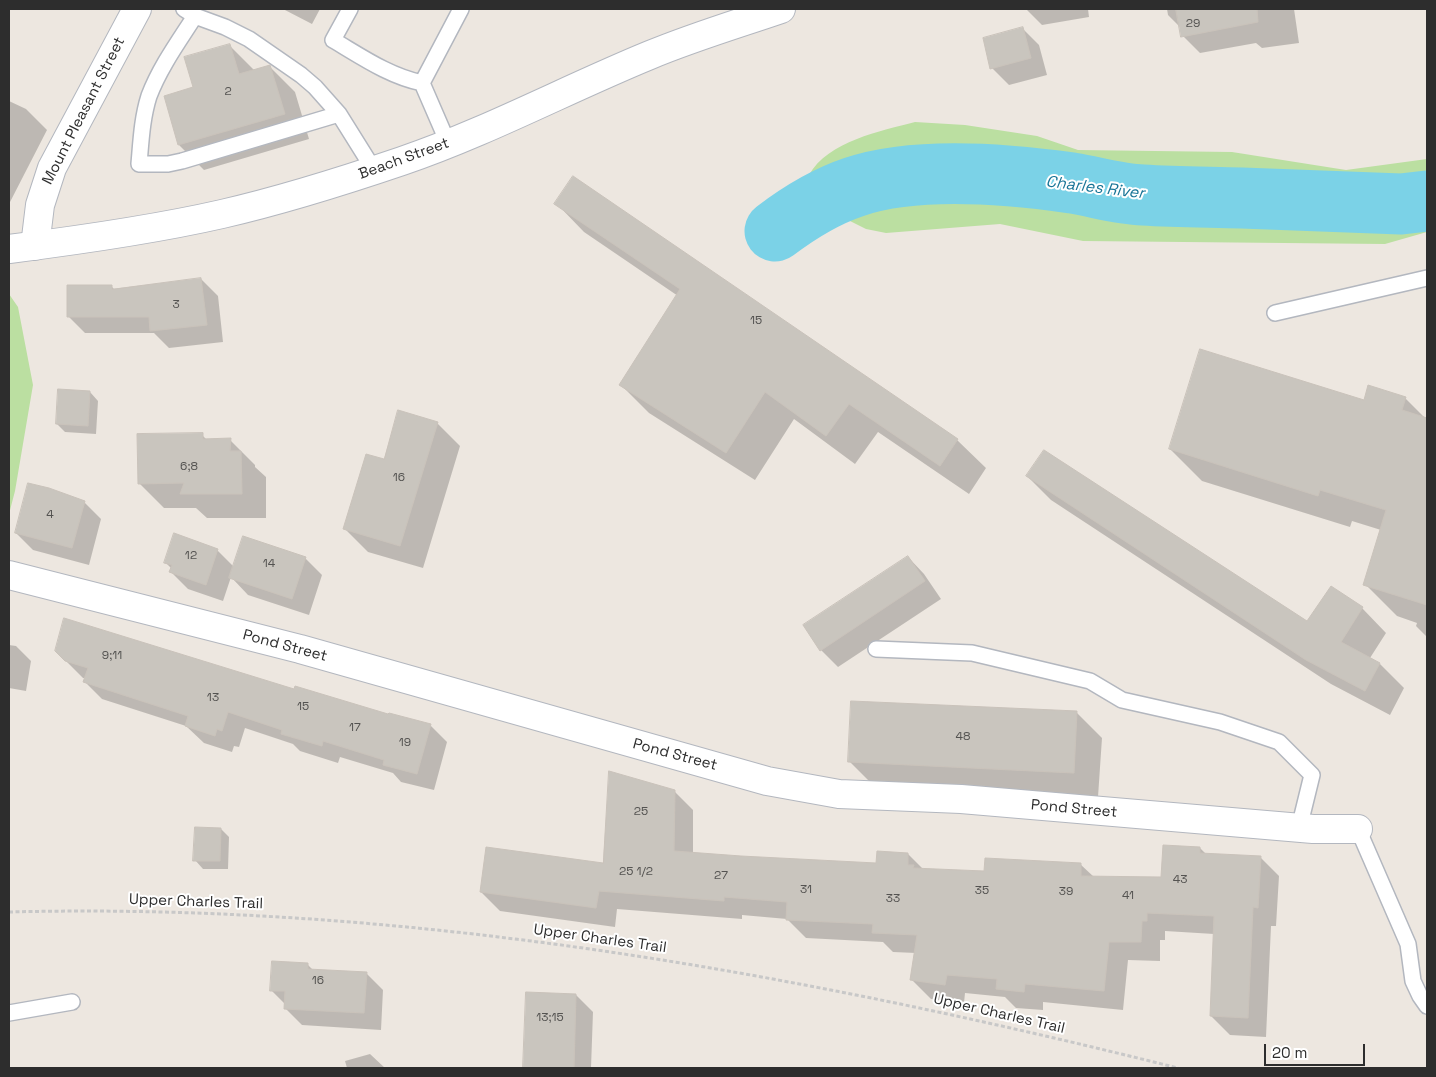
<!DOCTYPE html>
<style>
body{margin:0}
#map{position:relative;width:1436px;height:1077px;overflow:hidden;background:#ede7e0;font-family:"Space Grotesk",sans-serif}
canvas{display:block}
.frame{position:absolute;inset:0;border:10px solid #2d2d2d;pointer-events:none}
.scale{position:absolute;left:1264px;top:1044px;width:101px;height:22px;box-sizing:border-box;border:2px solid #2d2d2d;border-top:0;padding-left:6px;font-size:15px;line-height:18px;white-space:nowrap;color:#2d2d2d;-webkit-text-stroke:4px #fff;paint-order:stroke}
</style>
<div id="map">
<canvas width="1436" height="1077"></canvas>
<div class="frame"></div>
<div class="scale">20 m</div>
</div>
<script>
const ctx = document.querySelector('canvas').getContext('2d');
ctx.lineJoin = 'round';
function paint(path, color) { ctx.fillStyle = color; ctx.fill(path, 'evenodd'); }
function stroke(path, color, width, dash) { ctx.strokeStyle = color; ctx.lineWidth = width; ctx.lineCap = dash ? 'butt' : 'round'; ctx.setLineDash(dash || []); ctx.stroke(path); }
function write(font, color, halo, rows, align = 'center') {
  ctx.font = font + ' "Space Grotesk",sans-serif'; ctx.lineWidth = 4; ctx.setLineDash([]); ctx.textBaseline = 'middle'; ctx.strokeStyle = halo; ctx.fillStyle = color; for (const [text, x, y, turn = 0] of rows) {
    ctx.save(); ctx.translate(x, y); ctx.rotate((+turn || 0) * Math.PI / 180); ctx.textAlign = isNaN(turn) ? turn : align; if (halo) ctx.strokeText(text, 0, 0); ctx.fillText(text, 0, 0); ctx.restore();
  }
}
paint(new Path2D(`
 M915,122L965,125L1037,136L1078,150L1232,152L1346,170L1427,159V232L1385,244L1083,241L1000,224L886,233L866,229L850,221L831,202L802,193C805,187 806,180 809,175C828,141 881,131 915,122Z
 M9,294L18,307L33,385L15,491L9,514Z`), '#bbdfa1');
paint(new Path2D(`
 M283,9H320L312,24Z
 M1026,9H1088L1089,17L1042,25Z
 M1167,9H1294L1299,43L1262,48L1256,43L1200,53L1183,36L1181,28L1168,15Z
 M1022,28L1039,45L1047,75L1009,85L992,68Z
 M229,45L254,70L270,67L295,92L309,139L204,170L179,145L166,97L195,88Z
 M9,101L26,109L47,130L9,204Z
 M556,203L957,440L986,468L969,494L878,432L855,464L794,419L755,480L649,413L621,385L678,296L584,232Z
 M201,279L218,296L223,342L169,348L154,333H85L68,316L111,286L115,290Z
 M90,392L98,401L96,434L65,432L57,424Z
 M1405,398L1427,420V637L1416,626L1417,623L1397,616L1365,584L1381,530L1352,521L1350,527L1202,481L1170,449L1365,402Z
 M437,423L460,446L423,568L368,552L345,529L385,460Z
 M202,435L207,440H230L255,465V467L266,477V518H207L196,508H164L139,483Z
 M1027,476L1307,623L1362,608L1386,633L1370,658L1380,664L1404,688L1390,715L1331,684L1051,500Z
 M84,502L101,519L89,565L33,550L16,533Z
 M217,550L234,567L305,558L322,575L309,615L248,595L231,577L223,601L188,589L171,572L172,569L165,562Z
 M908,557L924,574L941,599L838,667L821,650Z
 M9,645L16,646L31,661L26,691L9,688Z
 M56,651L295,691L389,716L430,725L447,742L434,790L401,782L393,773L340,757L338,763L300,751L293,744L245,728L239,747L234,746L232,752L204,743L186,726L102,699L85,682L86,678H83Z
 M1077,713L1102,738L1098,797L875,787L850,762Z
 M674,791L693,810V854L877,865L908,854L924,870L986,872L1080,864L1094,877L1163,878L1200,848L1206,854L1260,857L1279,876L1276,926H1271L1266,1037L1230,1035L1211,1016L1214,934L1165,931V940H1160V961L1128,960L1123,1010L1043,1002V1010L1016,1008L1005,997L965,993L964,1003L931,999L912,980L916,953L893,952L883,942L806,938L787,919L742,915V919L617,909L615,927L500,911L481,892L604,865Z
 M221,829L229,837L228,869H203L195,860Z
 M307,964L314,971L366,973L383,990L381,1030L302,1025L285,1008V1004L271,990Z
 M527,993L576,995L593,1012L591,1068H525Z
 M370,1054L385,1068H347L345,1061Z`), '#0003');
stroke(new Path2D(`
 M775,231C800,212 824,197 854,187C916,166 1008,174 1072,183C1096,187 1120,194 1143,195C1176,197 1209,197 1242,198C1295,200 1348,202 1401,204L1427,201`), '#7bd2e7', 61);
const building = new Path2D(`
 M1176,9H1257L1258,22L1181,37Z
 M1023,27L1031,58L990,69L983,38Z
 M230,44L239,74L270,65L285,114L178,145L164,96L193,87L184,57Z
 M573,176L958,439L940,466L849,404L826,436L765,392L726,453L619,385L680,289L554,204Z
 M201,278L207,325L150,331L149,317H67V285H112V289Z
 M1200,349L1364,400L1368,385L1406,397L1402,410L1427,418V605L1363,585L1386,510L1320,490L1318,496L1169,449Z
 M58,389L90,391L88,426L56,424Z
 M398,410L438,422L400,546L343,529L366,454L384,459Z
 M203,433V439L231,438L230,451H241L242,494H180L184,483L138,484L137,434Z
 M1044,450L1307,621L1331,586L1363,607L1341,642L1380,663L1365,691L1306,660L1026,476Z
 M28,483L49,488L85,501L72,548L15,533Z
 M174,533L218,549L206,585L169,572L172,565L164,563Z
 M243,536L306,557L292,599L229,578Z
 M908,556L925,581L820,651L803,625Z
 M64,618L294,689L295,686L388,714L389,713L431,724L417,774L383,765L384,760L323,741L322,746L281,734L282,730L228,712L222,731L217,729L215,736L185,726L188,716L83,682L88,668L65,661L55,651Z
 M851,701L1077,711L1074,773L848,762Z
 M609,771L675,790L674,851L741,856L876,863L877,851L908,853V865H914L913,868L984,871L985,858L1081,863V876L1161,877L1163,845L1200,847V853L1261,856L1258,908L1253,907L1248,1018L1210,1016L1214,916L1147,913V921H1142L1141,942H1109L1104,991L1025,984L1024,992L996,989L997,979L947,975L945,985L910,980L917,935L872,933L873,924L786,920L787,902L724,897V901L599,891L596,908L480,892L486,847L603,863Z
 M195,827L221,828L220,861H193Z
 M272,961L308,963V969L367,972L364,1013L284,1009L285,991H270Z
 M526,992L576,994L574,1068H523Z`);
paint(building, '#c9c5be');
stroke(building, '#c9c2ba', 1);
const service = new Path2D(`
 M184,9L195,16L225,27L249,39L301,75L315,87L339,114L374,170
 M350,9L333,40C362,57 389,76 422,83
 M195,16C179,41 160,67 149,96C142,118 141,141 139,164H168L182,161L339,114
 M422,83L461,9
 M422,83L448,143
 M1275,313L1427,278
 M876,649L972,653L1090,681L1122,700L1220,722L1279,742L1312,775L1299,828
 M1358,829L1408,944L1413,981L1420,996L1427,1006
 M9,1013L72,1002`);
const minor = new Path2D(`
 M35,246L40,205L52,168L137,9
 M9,575L300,649L767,781L839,794L961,799L1313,829H1358`);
const secondary = new Path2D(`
 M9,249C80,240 152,230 222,214C283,200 343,181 402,161C487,132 567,89 650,55C693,37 737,24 781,9`);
stroke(service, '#b3b7bf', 18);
stroke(minor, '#b3b7bf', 30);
stroke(secondary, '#b3b7bf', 30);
stroke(new Path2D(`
 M9,912C406,902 794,972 1178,1068`), '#c8c8c8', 3, [4, 2.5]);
stroke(service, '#fff', 15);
stroke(minor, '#fff', 28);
stroke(secondary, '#fff', 28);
write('12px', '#545351', null, [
 ["29",1193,24],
 ["2",228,92],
 ["3",176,305],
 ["15",756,321],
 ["6;8",189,467],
 ["16",399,478],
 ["4",50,515],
 ["12",191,556],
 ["14",269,564],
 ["9;11",112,656],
 ["13",213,698],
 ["15",303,707],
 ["17",355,728],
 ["48",963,737],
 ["19",405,743],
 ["25",641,812],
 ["25 1/2",636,872],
 ["27",721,876],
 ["43",1180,880],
 ["31",806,890],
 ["35",982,891],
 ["39",1066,892],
 ["41",1128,896],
 ["33",893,899],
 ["16",318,981],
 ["13;15",550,1018]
]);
write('15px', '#2d2d2d', '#fff', [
 ["Mount Pleasant Street",84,111,-63],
 ["Beach Street",404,159,-20],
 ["Pond Street",285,646,15],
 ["Pond Street",675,755,15],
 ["Pond Street",1074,809,5],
 ["Upper Charles Trail",196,902,2],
 ["Upper Charles Trail",600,939,8],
 ["Upper Charles Trail",999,1014,13]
]);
write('italic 16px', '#177496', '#fff', [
 ["Charles River",1095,188,7]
]);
</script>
